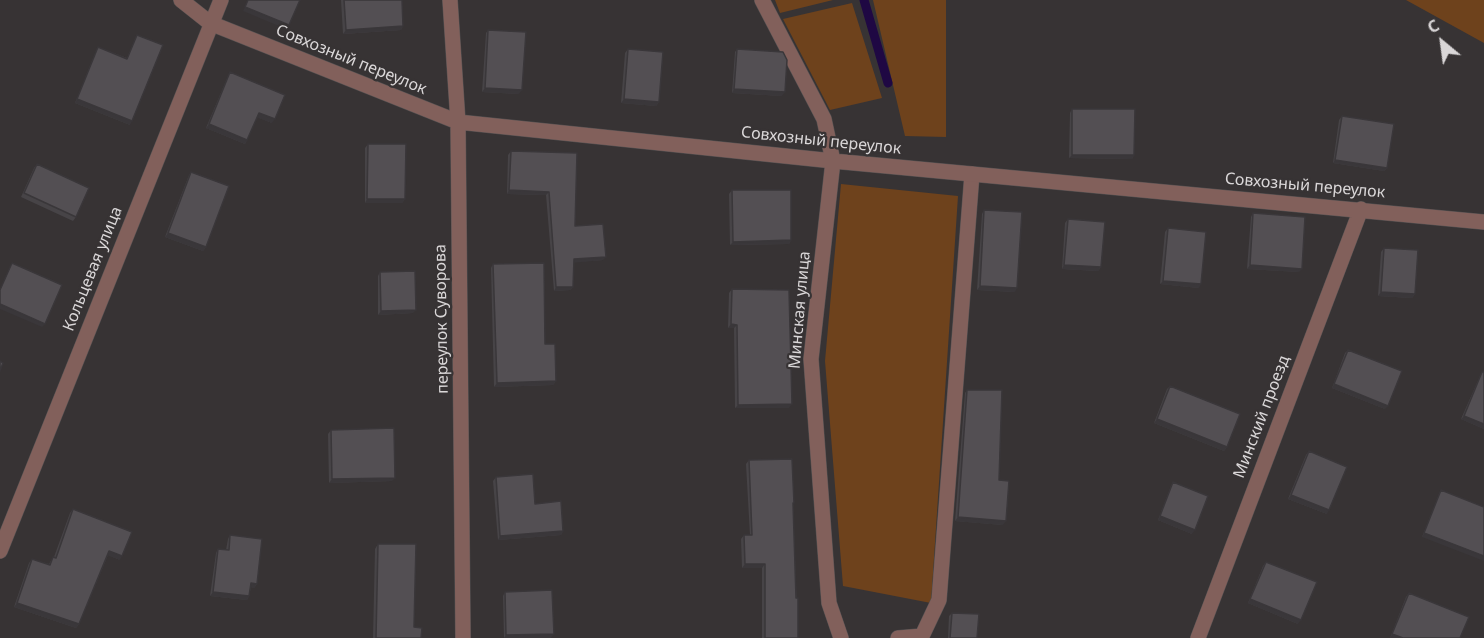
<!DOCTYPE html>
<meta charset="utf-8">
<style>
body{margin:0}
#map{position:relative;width:1484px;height:638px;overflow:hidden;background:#373334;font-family:"Noto Sans",sans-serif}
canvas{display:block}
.north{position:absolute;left:1412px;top:12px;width:60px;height:60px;-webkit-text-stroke:4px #373334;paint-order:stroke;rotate:331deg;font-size:16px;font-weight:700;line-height:24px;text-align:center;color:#dad7d8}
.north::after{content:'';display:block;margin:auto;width:21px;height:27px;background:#dad7d8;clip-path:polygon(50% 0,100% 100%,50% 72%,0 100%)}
</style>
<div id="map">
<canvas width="1484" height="638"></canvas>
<div class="north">С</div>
</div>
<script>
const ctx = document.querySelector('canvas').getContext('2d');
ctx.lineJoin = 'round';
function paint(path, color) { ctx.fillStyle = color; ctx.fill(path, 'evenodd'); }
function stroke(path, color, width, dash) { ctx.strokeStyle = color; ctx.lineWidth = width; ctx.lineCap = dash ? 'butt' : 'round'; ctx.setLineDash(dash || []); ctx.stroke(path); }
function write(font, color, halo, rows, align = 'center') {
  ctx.font = font + ' "Noto Sans",sans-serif'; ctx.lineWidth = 4.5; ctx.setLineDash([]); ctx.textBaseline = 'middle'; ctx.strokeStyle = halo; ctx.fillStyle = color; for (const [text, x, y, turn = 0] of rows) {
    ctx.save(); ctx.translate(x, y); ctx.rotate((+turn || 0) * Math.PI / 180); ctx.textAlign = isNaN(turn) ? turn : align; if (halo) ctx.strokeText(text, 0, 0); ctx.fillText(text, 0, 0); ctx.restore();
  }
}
paint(new Path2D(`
 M775,0H833L780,13Z
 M873,0H946V137L905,136Z
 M1406,0H1484V43Z
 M852,3L882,98L830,110L783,19Z
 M841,184L958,196L931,603L843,586L825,361Z`), '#6e421c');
stroke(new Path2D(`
 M864,0L888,83`), '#1f0843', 9);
const service = new Path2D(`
 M898,638L922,636L939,600L972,174`);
const minor = new Path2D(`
 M181,0L210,23L458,122L833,161L1484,222
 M450,0L458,122L463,638
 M762,0L824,119L833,161L811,359L829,603L841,638
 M0,551L221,0
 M1198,638L1361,209`);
stroke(service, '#545152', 16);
stroke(minor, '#545152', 16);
stroke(service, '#82605b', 15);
stroke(minor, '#82605b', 15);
paint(new Path2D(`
 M341,0H402L403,26L401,30L343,34Z
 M488,30L519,94L482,92L486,33Z
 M137,35L130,125L75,103L96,51L98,47L127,58L135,39Z
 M628,49L659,102L656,106L621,103L625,53Z
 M737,49L782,96L732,93L735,52Z
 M230,72L272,123L257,117L247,140L245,144L206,128L228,76Z
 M1072,109L1134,155L1132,159L1069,158L1070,113Z
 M1342,116L1387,168L1384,171L1333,163L1339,120Z
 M368,144L405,199L402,203H365V148Z
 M511,151L577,153L575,226L603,260L574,262L573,287L570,290L554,291L546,195L507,194L508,155Z
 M37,164L76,217L73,221L21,197L34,168Z
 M191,172L206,247L203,251L165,237L189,175Z
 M732,190L791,240L789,244L730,245L729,194Z
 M984,210L1015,292L977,290L982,214Z
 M1253,213L1299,272L1247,269L1251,217Z
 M1068,219L1101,267L1098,271L1062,269L1065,223Z
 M1168,228L1199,288L1160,284L1165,232Z
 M1384,248L1415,294L1412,298L1378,296L1381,252Z
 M493,264L545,344L556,381L553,385L494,387L491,268Z
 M380,272L413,313L378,315V276Z
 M732,289L789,408H735L734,328H728L729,293Z
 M1348,350L1385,409L1332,388L1345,353Z
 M1482,372H1484V429L1461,419L1480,376Z
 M1170,386L1227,447L1224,451L1154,423L1167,389Z
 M967,390L999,480L1003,525L955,521L965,393Z
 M331,430L392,481L329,483L328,434Z
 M1309,451L1327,514L1288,499L1306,455Z
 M749,460L793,505L798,638H762V568H742L741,539L744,535H750L746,464Z
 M496,477L563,531L561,535L498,540L493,481Z
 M1173,482L1192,534L1158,520L1171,486Z
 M1441,490L1484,507L1422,537L1439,494Z
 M73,509L120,560L108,555L79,624L76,628L14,607L29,563L32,559L49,564L53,557H54L70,513Z
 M230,535L257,584L254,588L251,587L249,596L247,600L210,596L216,553L218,549L226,550L228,539Z
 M378,544L414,627L421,638H373L375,549Z
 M1266,562L1298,624L1248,603L1263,566Z
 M505,592L551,638H504L503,596Z
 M1409,593L1460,638H1390L1406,597Z
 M952,613L977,638H948L949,616Z`), '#474447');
paint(new Path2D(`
 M245,7L289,25L286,29L243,11Z
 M403,26L401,30L343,34L346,30Z
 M485,88L522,90L519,94L482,92Z
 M734,89L785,92L782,96L732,93Z
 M77,99L132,121L130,125L75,103Z
 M624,99L659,102L656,106L621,103Z
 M259,113L275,119L272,123L256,117Z
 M209,124L247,140L245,144L206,128Z
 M1072,155H1134L1132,159L1069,158Z
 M1335,160L1387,168L1384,171L1333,163Z
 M509,190L549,192L546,195L507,194Z
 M367,199H405L402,203H365Z
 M168,233L206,247L203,251L165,237Z
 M791,240L789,244L730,245L733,242Z
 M606,257L603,260L571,263L574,259Z
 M1064,265L1101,267L1098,271L1062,269Z
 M1250,265L1302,269L1299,272L1247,269Z
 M1163,281L1201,284L1199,288L1160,284Z
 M980,286L1017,288L1015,292L977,290Z
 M556,287H573L570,290L554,291Z
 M1381,292L1415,294L1412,298L1378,296Z
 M0,304L45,324L42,327L0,309Z
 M416,310L413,313L378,315L381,311Z
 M731,324L737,325L734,328H728Z
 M556,381L553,385L494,387L497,383Z
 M1334,384L1388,406L1385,409L1332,388Z
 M792,404L789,408H735L738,405Z
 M1464,416L1484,424V429L1461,419Z
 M1157,419L1227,447L1224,451L1154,423Z
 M395,478L392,481L329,483L332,479Z
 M1291,495L1329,510L1327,514L1288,499Z
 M1160,516L1195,530L1192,534L1158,520Z
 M958,517L1006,521L1003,525L955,521Z
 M563,531L561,535L498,540L500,536Z
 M1424,533L1484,556V561L1422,537Z
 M109,551L122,556L120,560L107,555Z
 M745,564H765L762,568H742Z
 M251,583L257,584L254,588L249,587Z
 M213,592L249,596L247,600L210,596Z
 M1250,599L1301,620L1298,624L1248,603Z
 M17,603L79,624L76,628L14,607Z
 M554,634L551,638H504L506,635Z
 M1392,634L1403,638H1390Z`), '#3a373a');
const building = new Path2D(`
 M248,0H300L289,25L245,7Z
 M344,0H402L403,26L346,30Z
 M488,30L526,32L522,90L485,88Z
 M137,35L163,45L132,121L77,99L98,47L127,59Z
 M628,49L663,52L659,102L624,99Z
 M737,49L783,52L787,60L785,92L734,89Z
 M230,72L285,95L275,119L259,113L247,140L209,124Z
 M1072,109H1135L1134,155H1072Z
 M1342,116L1394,124L1387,168L1335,160Z
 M368,144H406L405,199H367Z
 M511,151L577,153L575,226L603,224L606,257L574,259L573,287H556L549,192L509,190Z
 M37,164L89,188L76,217L24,193Z
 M191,172L229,186L206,247L168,233Z
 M732,190H791V240L733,242Z
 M984,210L1022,212L1017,288L980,286Z
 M1253,213L1305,217L1302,269L1250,265Z
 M1068,219L1105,222L1101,267L1064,265Z
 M1168,228L1206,232L1201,284L1163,281Z
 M1384,248L1418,250L1415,294L1381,292Z
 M12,263L62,285L45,324L0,304V290Z
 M544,263L545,344H555L556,381L497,383L493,264Z
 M415,271L416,310L381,311L380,272Z
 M732,289L789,290L792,404L738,405L737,325L731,324Z
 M1348,350L1402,371L1388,406L1334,384Z
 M0,361L3,363L0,371Z
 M1482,372H1484V424L1464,416Z
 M1170,386L1240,414L1227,447L1157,419Z
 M967,390H1002L999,480L1009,481L1006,521L958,517Z
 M394,428L395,478L332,479L331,430Z
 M1309,451L1347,467L1329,510L1291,495Z
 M792,459L794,503H793L796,598H798V638H765V564H745L744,535H752L749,460Z
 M533,474L535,504L561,501L563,531L500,536L496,477Z
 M1173,482L1208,496L1195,530L1160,516Z
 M1441,490L1484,507V556L1424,533Z
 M73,509L132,532L122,556L109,551L79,624L17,603L32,559L50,565L53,557L56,558Z
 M230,535L262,539L257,584L251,583L249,596L213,592L218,549L229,550Z
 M378,544H416L414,627L422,628L421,638H376Z
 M1266,562L1317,582L1301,620L1250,599Z
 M552,590L554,634L506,635L505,592Z
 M1409,593L1469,617L1460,638H1403L1392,634Z
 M952,613L979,614L977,638H950Z`);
paint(building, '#534f53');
stroke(building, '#3a373a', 1.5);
write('16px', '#dad7d8', '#373334', [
 ["Совхозный переулок",351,60,22],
 ["Совхозный переулок",821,141,6],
 ["Совхозный переулок",1305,186,5],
 ["Кольцевая улица",93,269,-68],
 ["Минская улица",800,310,-85],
 ["переулок Суворова",442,319,-91],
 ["Минский проезд",1262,417,-69]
]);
</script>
